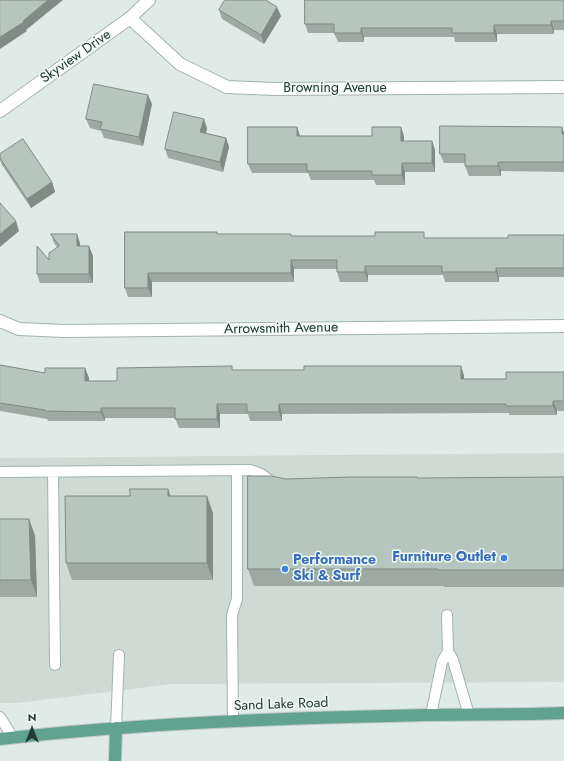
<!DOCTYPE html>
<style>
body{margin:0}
#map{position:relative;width:564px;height:761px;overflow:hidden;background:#dfebe6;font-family:Jost,sans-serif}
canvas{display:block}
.north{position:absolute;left:12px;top:709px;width:40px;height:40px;-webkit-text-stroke:3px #f0f8f3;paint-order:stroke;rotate:0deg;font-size:11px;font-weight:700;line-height:16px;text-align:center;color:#203c33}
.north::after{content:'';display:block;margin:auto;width:14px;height:18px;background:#203c33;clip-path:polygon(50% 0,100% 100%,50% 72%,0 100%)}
</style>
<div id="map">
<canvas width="564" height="761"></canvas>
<div class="north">N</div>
</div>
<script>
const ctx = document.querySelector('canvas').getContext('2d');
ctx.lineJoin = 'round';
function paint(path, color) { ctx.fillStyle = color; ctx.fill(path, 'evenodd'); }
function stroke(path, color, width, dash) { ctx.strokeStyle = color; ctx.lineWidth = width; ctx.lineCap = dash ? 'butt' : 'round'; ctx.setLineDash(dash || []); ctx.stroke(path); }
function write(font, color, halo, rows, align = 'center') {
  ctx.font = font + ' Jost,sans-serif'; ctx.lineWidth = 3; ctx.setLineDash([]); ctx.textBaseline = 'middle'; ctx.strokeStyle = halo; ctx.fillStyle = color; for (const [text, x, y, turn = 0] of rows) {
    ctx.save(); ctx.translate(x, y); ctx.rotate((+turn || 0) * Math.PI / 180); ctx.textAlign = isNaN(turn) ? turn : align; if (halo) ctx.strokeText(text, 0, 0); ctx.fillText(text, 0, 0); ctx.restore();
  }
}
paint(new Path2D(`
 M564,453V682L172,684L17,703H0V458Z`), '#cddbd4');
const service = new Path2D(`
 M0,472L250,470L261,474L275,484
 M53,472L55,665
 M447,615L448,651L453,660L469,715
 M431,715L442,662L448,651
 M0,717L13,738
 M233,721L232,615L237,599V470
 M116,728L119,655`);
const minor = new Path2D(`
 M130,18L180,64L227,87L274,89L564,87
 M0,321L19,329L64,331L564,326`);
const tertiary = new Path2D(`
 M0,111L130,18L149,0`);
const primary = new Path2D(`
 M0,739C142,723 285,718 428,715C473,714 519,715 564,713
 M115,761L116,728`);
stroke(service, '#a2b3ad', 12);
stroke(minor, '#a2b3ad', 14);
stroke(tertiary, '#a2b3ad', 14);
stroke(primary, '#c1c8c6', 14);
stroke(service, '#fff', 10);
stroke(minor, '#fff', 12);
stroke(tertiary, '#fff', 12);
stroke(primary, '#62a290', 12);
paint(new Path2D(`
 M564,0V30H554V34H497V42H455L454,37H364V42H338L334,33H308L305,24Z
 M219,10L281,16L264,44L222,19Z
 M152,104L143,146L104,138L101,131L90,128L86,119Z
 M204,119L207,129L206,133L226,138L229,147L223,172L168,158L165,149Z
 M297,127L300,136H404V141H432L435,150V172H405V185H376L374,180H311L308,173H252L248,164Z
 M564,133V172L501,171V176H469L465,166V163H444L440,154Z
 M0,154L52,182L55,192L31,208L2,165L0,160Z
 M125,232H217L218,234H291V236L426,238H508L564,235V277H499V282H445L443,275H368V282H340L337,272V269H294V282H152V297H128L125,288Z
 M51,234L80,243V246L93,256V283H40L37,274L49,260L57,247L54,243Z
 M0,365L45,373L85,368L89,378V381H117L234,370H304L461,366L464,376V379H506L564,372V411H557V415H509V413L282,414V421H250L248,414H220V428H179L175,418H105V421H48L47,419L0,411Z
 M564,477V587H444V586H254L248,569L286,479Z
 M168,489L170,496L213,513V580H72L66,563L130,496Z
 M0,519H29L35,536L37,597H0Z`), '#9caaa3');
paint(new Path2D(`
 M48,0H63L26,30L27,31L0,49V37L23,21Z
 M277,7L281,16L264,44L261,35Z
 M551,21L554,30V34L551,25Z
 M494,25L497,34V42L494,33Z
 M361,28L364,37V42L361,33Z
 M148,95L152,104L143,146L139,137Z
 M204,119L207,129L204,141L200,132Z
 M297,127L300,136H297Z
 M401,127L404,136V150L401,141Z
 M562,127L564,133V140L562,134Z
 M226,138L229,147L223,172L220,162Z
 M432,141L435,150V172L432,163Z
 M498,162L501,171V176L498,166Z
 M402,163L405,172V185L402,175Z
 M52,182L55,192L31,208L27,199Z
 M16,221L19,231L0,247V234Z
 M77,234L80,243V256L77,246Z
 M89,246L93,256V283L89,274Z
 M291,260L294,269V282L291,273Z
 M365,266L368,275V282L365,272Z
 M496,268L499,277V282L496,272Z
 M148,273L152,282V297L148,288Z
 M461,366L464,376V388L461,379Z
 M85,368L89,378V390L85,381Z
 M553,401L557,411V415L553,406Z
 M217,404L220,414V428L217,419Z
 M279,404L282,414V421L279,412Z
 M101,408L105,418V421L101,412Z
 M168,489L174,506L168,496Z
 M207,496L213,513V580L207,563Z
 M29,519L35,536L37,597L31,580Z`), '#7f8b85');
const building = new Path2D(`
 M0,0H48L23,21L24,22L0,37Z
 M225,0H266L277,7L261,35L219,10Z
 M305,0H564V21H551V25H494V33H452V28H361V33H334V24H305Z
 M94,84L148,95L139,137L100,129L102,122L86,119Z
 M174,112L204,119L200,132L226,138L220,162L165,149Z
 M440,126L562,127V134H564V162H498V166H465V154H440Z
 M248,127H297V136H372V127H401V141H432V163H402V175H372V171H307V164H248Z
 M23,139L52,182L27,199L0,158V154Z
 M0,203L16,221L0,234Z
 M125,232H217V234H291V236H375V232H424V238H508V235H564V268H496V272H442V266H365V272H337V260H291V273H148V288H125Z
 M51,234H77V246H89V274H37V246L49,260V253L59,246Z
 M0,365L45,373V368H85V381H117V368L232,366V370H304V366H461V379H506V372H564V401H553V406H506V404H279V412H247V404H217V419H175V408H101V412L45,411V410L0,403Z
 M248,476H271L286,479L352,477H417V478L564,477V570H438V569H248Z
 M130,489H168V496H207V563H66L65,496H130Z
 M0,519H29L31,580H0Z`);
paint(building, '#b5c6be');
stroke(building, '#7f8b85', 1);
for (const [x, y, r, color] of [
 [504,558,4,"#3f7fe0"],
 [285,569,4,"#3f7fe0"]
]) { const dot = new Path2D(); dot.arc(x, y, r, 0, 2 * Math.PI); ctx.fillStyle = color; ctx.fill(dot); stroke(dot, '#f0f8f3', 1.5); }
write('14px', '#203c33', '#f0f8f3', [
 ["Skyview Drive",76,57,-35],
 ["Browning Avenue",335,89],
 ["Arrowsmith Avenue",281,329,-1],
 ["Sand Lake Road",281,705,-2]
]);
write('bold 14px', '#366cbe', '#f0f8f3', [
 ["Furniture Outlet",496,558],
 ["Performance",293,561,"left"],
 ["Ski & Surf",293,577,"left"]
], 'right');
</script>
